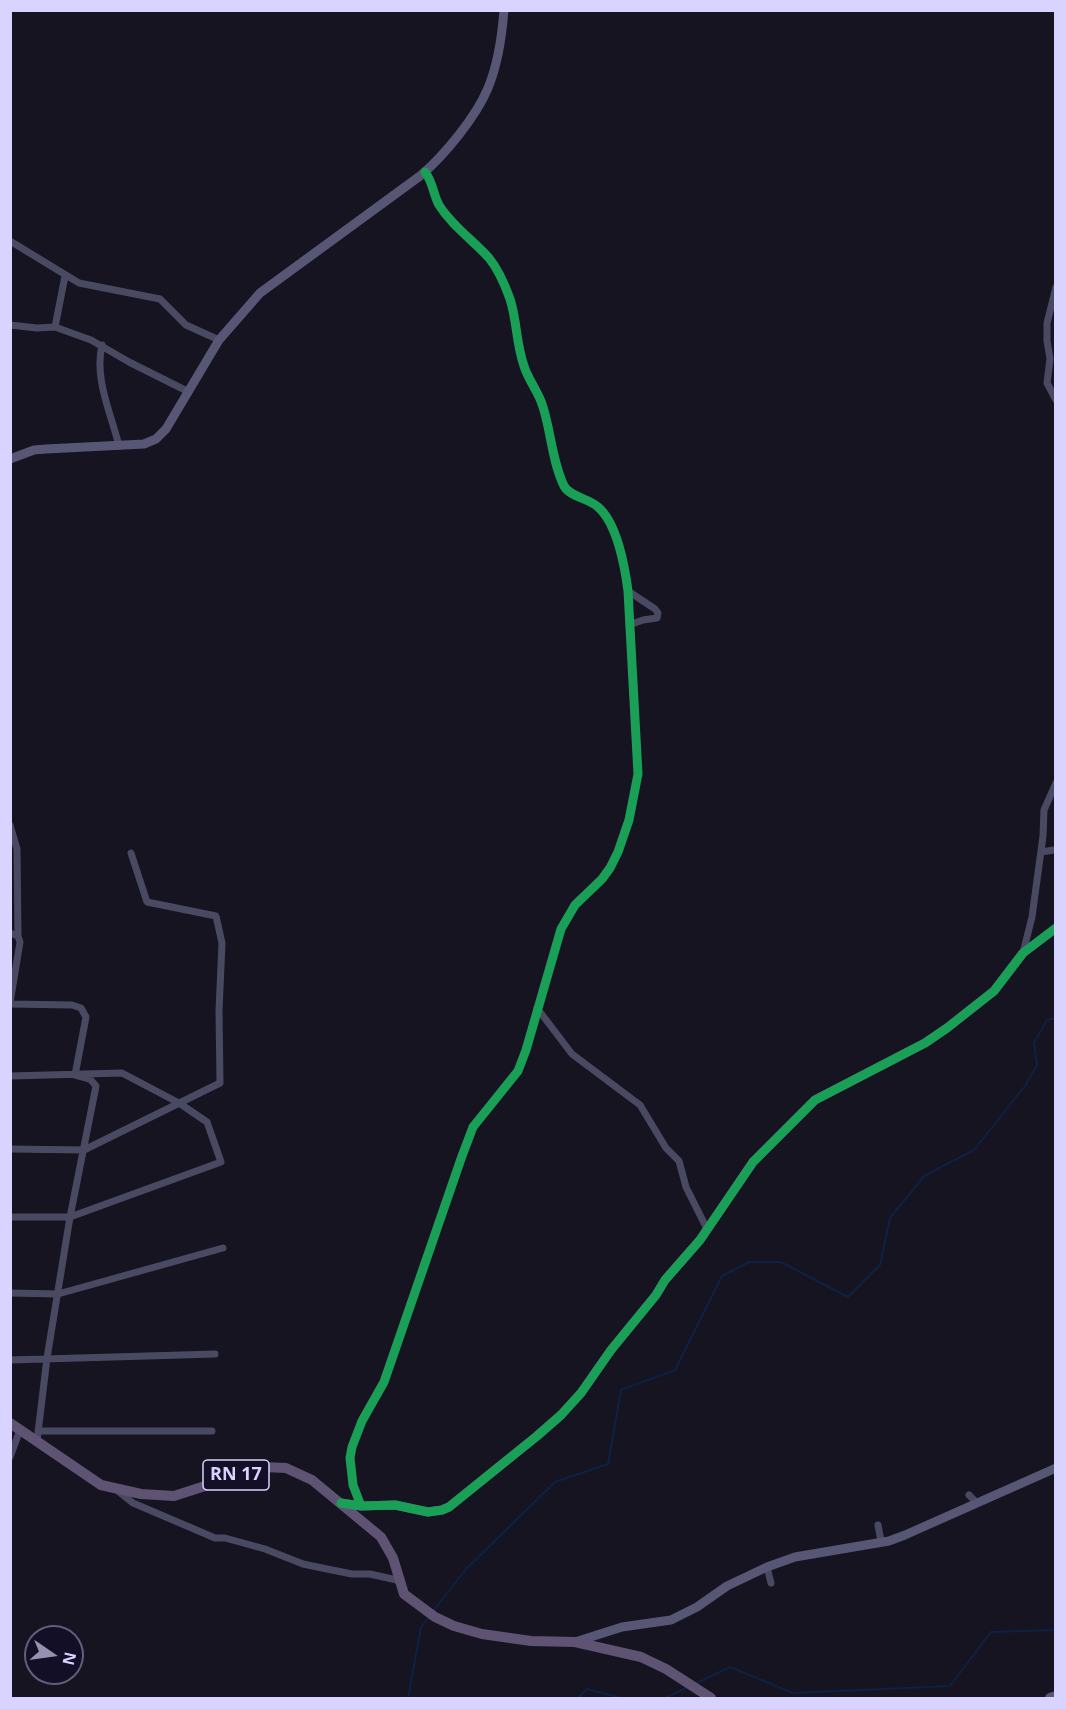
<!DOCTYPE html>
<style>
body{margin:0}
#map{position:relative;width:1066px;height:1709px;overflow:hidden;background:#161421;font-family:"Open Sans",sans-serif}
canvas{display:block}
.frame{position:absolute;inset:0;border:12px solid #d9d4ff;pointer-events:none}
.north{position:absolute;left:24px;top:1625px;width:60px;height:60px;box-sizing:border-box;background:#130f26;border:2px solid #625e7d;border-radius:50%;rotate:103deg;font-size:16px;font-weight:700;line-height:24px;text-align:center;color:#d9d4ff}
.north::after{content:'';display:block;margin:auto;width:21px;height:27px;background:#9591b1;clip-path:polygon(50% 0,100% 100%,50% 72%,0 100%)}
</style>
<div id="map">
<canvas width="1066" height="1709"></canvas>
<div class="frame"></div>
<div class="north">N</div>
</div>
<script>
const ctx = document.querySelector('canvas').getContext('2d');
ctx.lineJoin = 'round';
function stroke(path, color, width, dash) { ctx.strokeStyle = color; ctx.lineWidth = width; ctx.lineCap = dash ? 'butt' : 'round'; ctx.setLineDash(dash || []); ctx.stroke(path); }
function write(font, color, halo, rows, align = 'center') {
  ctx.font = font + ' "Open Sans",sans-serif'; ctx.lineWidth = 4.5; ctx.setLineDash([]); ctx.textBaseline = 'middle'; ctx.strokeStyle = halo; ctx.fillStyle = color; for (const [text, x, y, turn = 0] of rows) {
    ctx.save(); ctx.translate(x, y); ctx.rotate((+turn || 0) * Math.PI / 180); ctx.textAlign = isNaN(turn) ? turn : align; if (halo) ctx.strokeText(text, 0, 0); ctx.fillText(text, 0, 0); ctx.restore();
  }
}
stroke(new Path2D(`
 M434,1610L466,1569L555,1482L608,1464L621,1390L675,1370L722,1276L749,1262H781L848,1297L880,1265L890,1218L924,1176L974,1150L1025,1086L1037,1065L1034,1043L1047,1020L1056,1018
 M695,1684L730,1667L793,1693L950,1686L991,1632L1056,1630
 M408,1698L421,1627L429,1617
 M578,1698L587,1689L621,1698
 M665,1698L688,1687`), '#0d2144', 2);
stroke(new Path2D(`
 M10,241L79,283L160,299L186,325L219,340
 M1056,287L1047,323V341L1050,359L1047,383L1056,400
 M10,325L37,328L55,327L65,276
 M55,327L91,340L129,362L189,392
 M102,345C94,379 111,413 119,446
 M628,591L655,609L658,613L657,618L643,620L629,625
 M10,825L17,849L18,936
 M1041,852L1054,850
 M10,933L18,936L20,942L10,1003
 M1023,953L1032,917L1043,836L1044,810L1056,783
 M10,1004L72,1005L81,1008L86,1017L75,1075L90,1079L96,1086L70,1217L47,1358L37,1441
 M537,1008L572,1054L640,1105L666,1148L679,1161L686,1187L707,1229
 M10,1076L122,1073L179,1103L207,1122L221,1162L70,1217H10
 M10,1149L84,1150L220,1083L219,1011L222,943L216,916L147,902L131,853
 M10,1293L58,1294L223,1248
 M10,1360L215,1354
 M38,1431H212
 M10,1457L20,1430
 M118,1491L133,1503L215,1538H225L265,1549L303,1564L327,1569L352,1574H370L401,1581
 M969,1495L977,1503
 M361,1506L353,1485L350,1458L352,1447L362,1421L384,1382L462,1156L473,1127L518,1071L526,1050L561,929L575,905L602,879L610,868L618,852L629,820L638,774L628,591C625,567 617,523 598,507C588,498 570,497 564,486C552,461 551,432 543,407C539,392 528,380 524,366C516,344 517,320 510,299C505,285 498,269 489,258C473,240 452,226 439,205C433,194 433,182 425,172
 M878,1525L881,1541
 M767,1567L771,1583`), '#4a4962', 7);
stroke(new Path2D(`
 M10,459L34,450L46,449L144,444L156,439L166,429L219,340L260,293L420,176C444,156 476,117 488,88C498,64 502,36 504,10
 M341,1503L361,1506L395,1505L428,1512L442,1510L449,1507L537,1436L561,1415L581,1393L611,1350L656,1295L665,1280L700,1240L753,1162L815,1100L925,1043L947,1028L994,991L1023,953L1056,928
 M575,1642L622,1627L671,1620L697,1607L727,1586L767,1567L795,1557L889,1541L905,1535L1056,1468`), '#575674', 9);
stroke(new Path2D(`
 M10,1423L101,1485L141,1494L174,1496L264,1467L286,1468L312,1480L381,1537L393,1558L404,1594L435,1617L454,1626L482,1634L531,1641L575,1642L641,1657L666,1669L711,1698
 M1050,1698L1056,1696`), '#5e5373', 10);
stroke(new Path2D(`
 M341,1503L361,1506L395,1505L428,1512L442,1510L449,1507L537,1436L561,1415L581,1393L611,1350L656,1295L665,1280L700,1240L753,1162L815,1100L925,1043L947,1028L994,991L1023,953L1056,928
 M361,1506L353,1485L350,1458L352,1447L362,1421L384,1382L462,1156L473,1127L518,1071L526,1050L561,929L575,905L602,879L610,868L618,852L629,820L638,774L628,591C625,567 617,523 598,507C588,498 570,497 564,486C552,461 551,432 543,407C539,392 528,380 524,366C516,344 517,320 510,299C505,285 498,269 489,258C473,240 452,226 439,205C433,194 433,182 425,172`), '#1a9f57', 9);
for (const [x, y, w] of [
 [236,1475,66]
]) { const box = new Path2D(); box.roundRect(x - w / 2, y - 15, w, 30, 4.5); ctx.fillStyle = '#130f26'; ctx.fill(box); stroke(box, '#d9d4ff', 1.5); }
write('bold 18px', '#d9d4ff', null, [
 ["RN 17",236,1475]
]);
</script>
